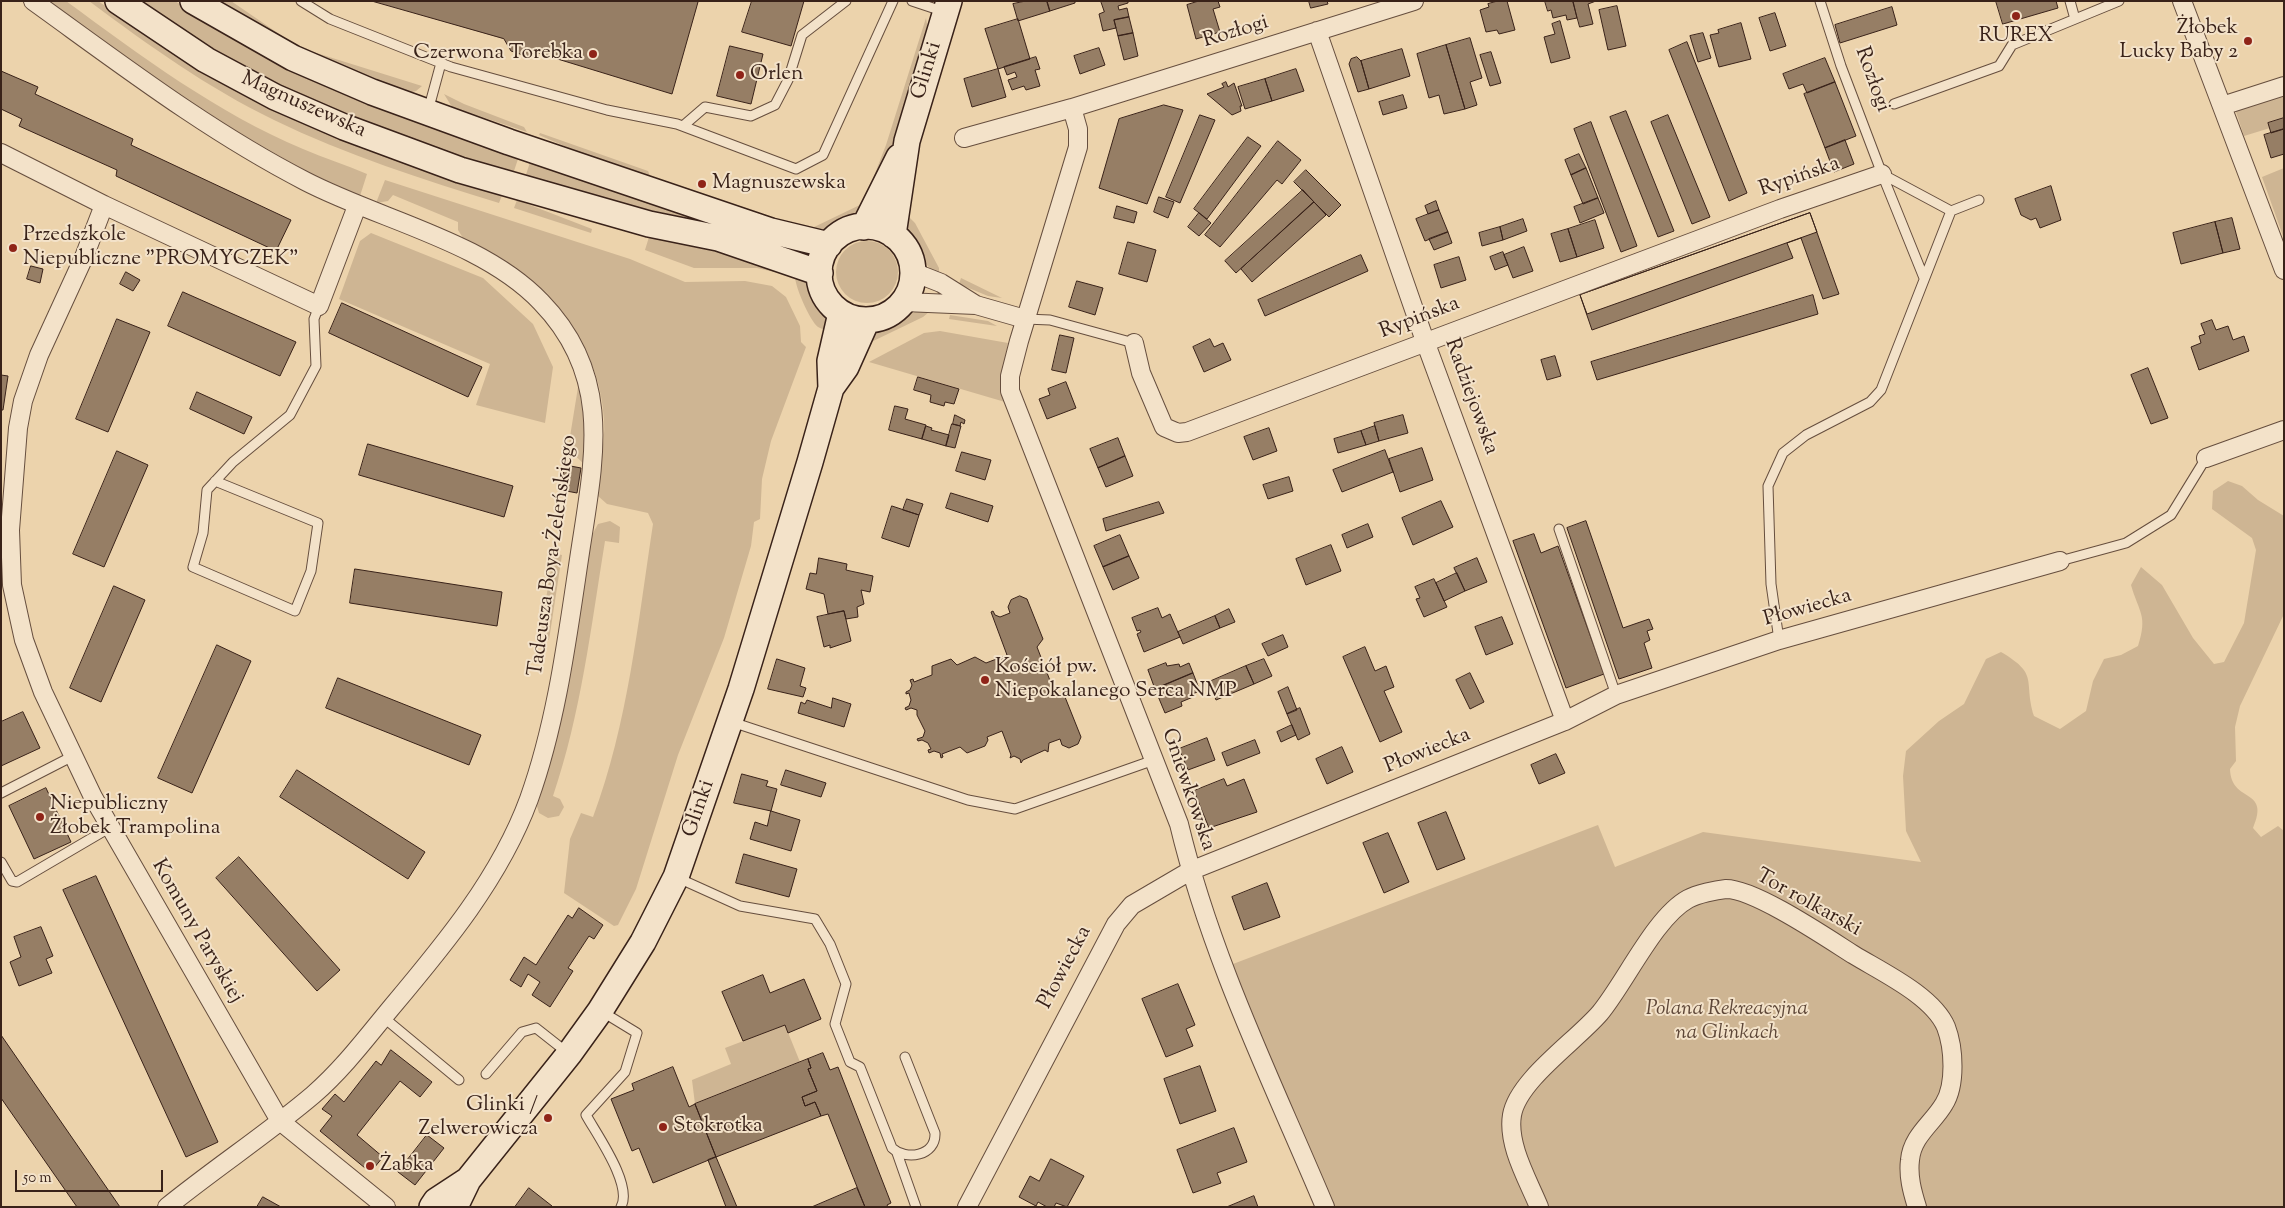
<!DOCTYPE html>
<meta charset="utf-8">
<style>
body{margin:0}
#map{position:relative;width:2285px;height:1208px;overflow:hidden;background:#ecd3ac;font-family:"Sorts Mill Goudy",serif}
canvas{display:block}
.frame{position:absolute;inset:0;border:2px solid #392219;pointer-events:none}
.scale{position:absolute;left:15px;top:1170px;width:148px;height:22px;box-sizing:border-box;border:2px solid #392219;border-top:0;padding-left:6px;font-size:15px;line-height:18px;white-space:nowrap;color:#392219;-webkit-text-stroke:4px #f3e2c9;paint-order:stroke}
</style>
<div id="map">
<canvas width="2285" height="1208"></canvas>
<div class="frame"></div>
<div class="scale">50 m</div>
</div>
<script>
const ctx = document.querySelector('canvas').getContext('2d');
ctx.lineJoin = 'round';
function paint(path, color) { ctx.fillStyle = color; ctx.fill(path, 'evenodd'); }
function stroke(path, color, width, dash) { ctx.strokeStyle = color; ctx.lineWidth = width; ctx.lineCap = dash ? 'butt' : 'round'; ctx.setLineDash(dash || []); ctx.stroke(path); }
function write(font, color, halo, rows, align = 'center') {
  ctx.font = font + ' "Sorts Mill Goudy",serif'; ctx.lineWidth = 4; ctx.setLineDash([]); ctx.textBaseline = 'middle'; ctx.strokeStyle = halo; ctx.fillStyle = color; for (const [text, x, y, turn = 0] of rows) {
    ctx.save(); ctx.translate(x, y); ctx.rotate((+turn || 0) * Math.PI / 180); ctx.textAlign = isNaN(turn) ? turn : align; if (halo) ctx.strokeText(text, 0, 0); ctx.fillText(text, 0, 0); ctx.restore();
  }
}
paint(new Path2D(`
 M48,1H66C141,56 217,113 303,149C324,158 346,165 367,174L360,196L309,173L207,114Z
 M89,1H98L167,49L504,190L499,203C424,180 346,155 274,120C208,88 148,45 89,1Z
 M135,1H175L205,20L520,153L512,177L479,168L302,97L217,54Z
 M216,1H231L288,40L310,51L422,86L416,91L408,93L318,58Z
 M926,18L928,30L900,125L878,183L872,181L886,145Z
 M444,94L464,104L524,127L527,132L452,107Z
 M2284,95V118L2270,128L2244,136L2235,109Z
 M540,133L648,171L650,176L610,166L539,135Z
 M532,156L783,242L781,250L524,181Z
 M2284,168V239L2262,177Z
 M385,180L630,259L685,282L745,281L772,286L786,297L800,326L801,342L806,347L771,441L762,479L760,519L754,522L751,546L724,638L678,755L636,889L618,925L614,926L564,893L570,839L581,813L593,817C628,724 638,622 653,524L648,513L607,504L598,496C596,471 606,446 604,420C600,335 536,272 463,238L458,230V222L393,195L388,201L376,203Z
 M517,200L592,229L591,233L514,208Z
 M864,203L859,214L854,218L825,231L810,229Z
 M905,213L915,223L939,268V275C921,264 905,236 905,213Z
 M371,233L483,278L533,324L553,367L545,423L476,405L490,364L339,299L360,241Z
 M649,237H665L777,264L774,272L757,268H694L645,250Z
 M836 272a31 31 0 1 1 62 0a31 31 0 1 1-62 0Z
 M795,275L809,281L828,317L829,331C826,330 821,329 818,327C810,321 794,285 795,275Z
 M961,278L1002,298L988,296L959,284Z
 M917,311L929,312L923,317L867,344L874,331Z
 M950,315L988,321L997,326L949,319Z
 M940,331L1008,343L1001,381L1005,402L869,362L924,333Z
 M579,381L586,425L584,464L568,449Z
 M2228,481L2242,486L2258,500L2284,516V614L2240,706L2235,727L2236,761L2230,769C2231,804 2271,787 2253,828L2261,837L2278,826L2284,831V1207H1325L1233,964L1598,825L1615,867L1703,832L1921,862L1906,831L1903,776L1906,751L1939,721L1964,704L1986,659L2001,652C2040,675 2023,680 2034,716L2060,729L2086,711L2093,681L2104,659L2121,655L2138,646C2148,615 2139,613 2131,585L2141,567L2162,585L2193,638L2214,664L2224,662L2244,623L2256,550L2252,538L2212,509L2213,491Z
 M610,521L620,527L619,543L605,541C591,627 581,714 553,796L560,799L564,807L559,816L548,818L539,813L536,803L591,537L598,524Z
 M557,554L562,555L549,640L544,638L541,629L553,557Z
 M785,1025L800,1062L695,1104L692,1080L731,1064L725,1048Z`), '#ceb593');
const building = new Path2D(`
 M372,1H696L698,2L672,94L538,53L526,56L511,51L504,39Z
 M752,1H804L791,46L742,32Z
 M1026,1H1047L1050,11L1018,21L1013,4Z
 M1047,1H1075V3L1050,11Z
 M1101,1H1128V3L1118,6L1119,10L1127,8L1129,17L1114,20L1116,28L1103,31L1099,14L1104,12Z
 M1199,1H1218L1220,7L1213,9L1220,32L1196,39L1187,5Z
 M1309,1H1327L1328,4L1311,8Z
 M1498,1H1507L1515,30L1499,34L1497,30L1486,32L1480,10L1489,7L1488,4Z
 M1545,1H1573L1577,18L1567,20L1566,15L1553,18L1551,10L1548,11Z
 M1573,1H1596L1588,4L1593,24L1580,27Z
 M1996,1H2056L2058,8L2003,24Z
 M1617,6L1626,46L1608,50L1599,10Z
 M1892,7L1897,25L1840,43L1835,25Z
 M1775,13L1786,46L1770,51L1759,18Z
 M1129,17L1133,33L1118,36L1114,20Z
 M1018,19L1030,59L998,69L985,29Z
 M1560,21L1570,58L1551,63L1544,37L1555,34L1552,24Z
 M1741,23L1751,59L1719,67L1710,35L1719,33L1718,30Z
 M1133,33L1138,56L1124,60L1118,36Z
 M1703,33L1711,58L1698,62L1690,36Z
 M1470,38L1482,78L1470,82L1477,105L1465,109L1446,45Z
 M1687,42L1747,193L1729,201L1669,50Z
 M1446,45L1465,109L1444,114L1439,95L1429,98L1417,54Z
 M730,46L763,54L751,104L717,96Z
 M1099,48L1105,65L1080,74L1074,56Z
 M1402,49L1410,76L1369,89L1361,61Z
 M1491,52L1501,83L1490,86L1480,55Z
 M1036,57L1040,69L1035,70L1040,86L1026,90L1024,86L1012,90L1008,80L1017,77L1015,72L1007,75L1004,67Z
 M1357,57L1361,61L1369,89L1358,92L1349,64L1351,59Z
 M1825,58L1835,82L1807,93L1803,84L1789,89L1783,74Z
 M998,69L1006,97L972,107L964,79Z
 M1296,69L1304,91L1272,101L1265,79Z
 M1,71L38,87L35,94L133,139L131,145L291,220L276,251L116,176L117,170L19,126L22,119L1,109Z
 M1265,79L1272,101L1245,109L1238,87Z
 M1226,82L1228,87L1234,83L1242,106H1240L1241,111L1232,115L1207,94L1224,87L1222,84Z
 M1835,82L1856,136L1825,148L1804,94Z
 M1403,95L1407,108L1383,115L1379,102Z
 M1164,105L1183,110L1147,204L1099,188L1119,119Z
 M1626,111L1674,231L1658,237L1610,117Z
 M1200,115L1215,120L1180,203L1166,197Z
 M1668,115L1710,217L1692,224L1651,122Z
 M2284,118V129L2271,133L2268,123Z
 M1591,122L1637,246L1621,252L1574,129Z
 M2284,129V154L2271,158L2264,135Z
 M1248,137L1261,146L1207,219L1194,209Z
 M1845,140L1854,164L1834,172L1825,148Z
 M1278,141L1301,160L1282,184L1277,180L1220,247L1205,235Z
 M1579,154L1586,168L1571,175L1565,160Z
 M1586,168L1598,198L1583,204L1571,175Z
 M1306,170L1341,205L1329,217L1294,182Z
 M2051,186L2061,220L2040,228L2036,218L2031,220L2021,215L2015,199Z
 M1303,190L1314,202L1236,273L1225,261Z
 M1159,197L1174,202L1168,218L1154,212Z
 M1598,198L1604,213L1580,223L1574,207Z
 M1436,201L1439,210L1428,214L1425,206Z
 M1314,202L1326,215L1252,282L1241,269Z
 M1117,206L1137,212L1134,223L1114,218Z
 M1439,210L1448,232L1425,241L1416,219Z
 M1199,213L1211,223L1199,236L1188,227Z
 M1810,213L1839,294L1823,299L1801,238L1787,243L1793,258L1592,330L1580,295Z
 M1810,213L1817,232L1587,314L1580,295Z
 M2232,218L2240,249L2223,253L2215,222Z
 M1523,219L1527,231L1503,240L1500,227Z
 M1595,220L1604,248L1577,257L1568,229Z
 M2215,222L2223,253L2181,264L2173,233Z
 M1500,227L1503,240L1482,246L1479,233Z
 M1568,229L1577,257L1560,262L1551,234Z
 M1448,232L1452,243L1434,250L1429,239Z
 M1128,242L1156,250L1147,282L1119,274Z
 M1524,247L1533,271L1513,278L1504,255Z
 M1503,252L1508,265L1495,270L1490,257Z
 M1361,255L1368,271L1265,316L1258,300Z
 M1459,257L1466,280L1441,288L1434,265Z
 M31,266L43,269L40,283L27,279Z
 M126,272L140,280L133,291L120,284Z
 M1077,281L1103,288L1095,315L1069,307Z
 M183,292L296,342L280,376L168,326Z
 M1813,295L1818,314L1597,380L1591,362Z
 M342,303L482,367L468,397L329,333Z
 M117,319L150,332L108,432L76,419Z
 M2212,320L2216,330L2228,326L2233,340L2244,336L2249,351L2199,370L2191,347L2201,343L2199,336L2205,334L2201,324Z
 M1060,335L1074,338L1066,373L1052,370Z
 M1210,339L1214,347L1223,343L1231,360L1204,372L1193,347Z
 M1555,356L1561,376L1547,380L1541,360Z
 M2148,368L2168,418L2151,424L2131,375Z
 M1,375L8,376L3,410H1Z
 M918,377L959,389L954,404L945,402L944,406L930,402L931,395L914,390Z
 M1066,382L1076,408L1047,419L1039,399L1050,395L1048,389Z
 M197,392L252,417L244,434L190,409Z
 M895,406L908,409L905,419L926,425L922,439L889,430Z
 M955,415L965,420L964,424L961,422L960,426L953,424Z
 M1403,415L1408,433L1379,441L1374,423Z
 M952,424L961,426L955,448L946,446Z
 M926,426L932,428L931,430L949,435L946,446L922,439Z
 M1375,426L1379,441L1366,445L1361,431Z
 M1269,428L1277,451L1253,460L1244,437Z
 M1361,431L1366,445L1338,453L1334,439Z
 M1118,438L1125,456L1098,468L1090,449Z
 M368,444L513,486L504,517L359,475Z
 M1422,448L1433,480L1400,492L1389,459Z
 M1385,450L1393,472L1342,492L1333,470Z
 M117,451L148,465L104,567L73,554Z
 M962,452L991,460L985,480L956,471Z
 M1125,456L1133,476L1106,487L1098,468Z
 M565,465L581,468L577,493L561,490Z
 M1289,477L1293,491L1268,499L1263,485Z
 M951,493L993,506L988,522L946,508Z
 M907,499L923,504L919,515L903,510Z
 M1441,501L1453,527L1413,545L1402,518Z
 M1159,502L1164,513L1106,531L1103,519Z
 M892,506L919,515L909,547L882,538Z
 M1586,521L1623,628L1649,619L1653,629L1647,631L1650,640L1644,643L1652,668L1619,679L1567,528Z
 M1368,524L1373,537L1347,548L1342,535Z
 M1534,534L1541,553L1558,546L1604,674L1566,688L1513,541Z
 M1120,535L1129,556L1103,567L1094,546Z
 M1331,545L1341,571L1306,585L1296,559Z
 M1129,556L1139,578L1113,590L1103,567Z
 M819,558L847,564L846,570L873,576L870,592L861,590L864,604L857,607L858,617L846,619L844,611L828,614L824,594L806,589L810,573L816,574Z
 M1477,558L1487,582L1465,591L1454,568Z
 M355,569L502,592L497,626L350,603Z
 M1457,573L1465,591L1444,601L1436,583Z
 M1434,579L1447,607L1424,617L1416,599L1420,598L1415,587Z
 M114,586L145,600L101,702L70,688Z
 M1020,596L1027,599L1043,639L1037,647L1056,696L1065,697L1081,737L1078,744L1069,748L1062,745L1060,739L1049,743L1048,752L1045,750L1023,760L1021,763L1020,759L1014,756L1010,758L1011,755L1002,731L987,737L988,740L985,746L967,753L960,747L942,754L943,757L941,758L940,753L934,751L929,753L928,750L931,749L928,743L922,740L918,741L917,739L923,737L925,731L917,715V710L911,708L906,710L905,708L909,706L911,700L909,693L906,694V692L910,690L912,685L910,680L913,679L914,682L932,675V666L951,659L957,665L975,657L986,663L1007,655L991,612L993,611L995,615L1000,617L1010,613L1008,607L1011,600Z
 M1158,608L1162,618L1170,614L1180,637L1144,652L1137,634L1141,632L1140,630L1137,631L1132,618Z
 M1229,609L1235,622L1220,628L1215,616Z
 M844,611L851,641L830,648V645L824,647L817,617Z
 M1215,616L1220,628L1183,644L1178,632Z
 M1502,617L1513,644L1486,655L1475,627Z
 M1283,635L1288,647L1268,656L1262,644Z
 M217,645L251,661L192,793L158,778Z
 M1365,647L1375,671L1386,666L1394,687L1384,691L1402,732L1380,742L1343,657Z
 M777,659L805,668L800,686L806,688L803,697L768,689Z
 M1264,659L1272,676L1254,684L1246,666Z
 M1166,663L1167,666L1179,664L1180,667L1189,663L1193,673L1155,689L1148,670Z
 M1246,666L1254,684L1216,700L1209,682Z
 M1193,673L1200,691L1192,694L1193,697L1181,702L1182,706L1165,713L1155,689Z
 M1470,673L1484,702L1470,709L1456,680Z
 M338,678L481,735L469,765L326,708Z
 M1288,687L1297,710L1287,714L1278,692Z
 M833,698L851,704L844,727L798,713L801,702L805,704L807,700L831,708Z
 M1300,708L1310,734L1298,740L1287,714Z
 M23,712L40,748L1,766V722Z
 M1292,725L1296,735L1281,742L1277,732Z
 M1207,738L1215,760L1188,770L1179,749Z
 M1255,740L1260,753L1227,766L1222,753Z
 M1342,747L1353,772L1327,784L1316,759Z
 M1556,754L1565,773L1539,784L1531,765Z
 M297,770L425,852L408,879L280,797Z
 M786,770L826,783L821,797L781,785Z
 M742,774L768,781L766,786L777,789L771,811L734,803Z
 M1224,779L1227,786L1244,779L1257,812L1209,828L1194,791Z
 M46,788L71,842L34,859L9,806Z
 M771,811L800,820L791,851L750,839L755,822L767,826Z
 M1446,812L1465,859L1437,870L1418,823Z
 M1388,833L1409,882L1384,893L1363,843Z
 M744,854L797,869L789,897L736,883Z
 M239,857L340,970L317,991L216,878Z
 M96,876L218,1142L186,1157L63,890Z
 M1267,883L1280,917L1244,930L1232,897Z
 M579,908L603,925L594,939L589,936L568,968L573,971L550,1007L532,995L540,982L528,974L521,987L510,980L524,957L536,965L568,915L572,918Z
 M41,927L53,956L46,959L52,973L19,986L10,962L21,957L14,937Z
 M763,975L770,993L804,979L821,1019L788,1033L785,1025L743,1041L722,992Z
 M1178,984L1195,1025L1186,1029L1193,1046L1166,1057L1142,999Z
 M1,1035L120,1207H77L1,1098Z
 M391,1050L432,1082L420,1097L400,1081L357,1135L383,1157L374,1168H365L320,1131L332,1116L322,1109L335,1094L344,1102L376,1061L381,1065Z
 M823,1053L830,1070L838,1067L891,1203L887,1205L888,1207H865L828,1114L821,1116L815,1102L805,1106L802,1097L817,1091L808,1069L811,1068L808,1059Z
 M808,1059L811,1068L808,1069L817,1091L802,1097L805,1106L815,1102L821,1116L716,1157L695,1104Z
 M1200,1066L1216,1111L1180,1124L1164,1079Z
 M673,1067L689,1107L695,1104L716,1157L653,1183L639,1148L632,1151L611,1099L634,1090L632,1084Z
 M1234,1128L1247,1162L1217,1173L1221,1183L1193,1193L1177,1150Z
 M427,1135L444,1148L415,1185L398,1172Z
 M716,1157L737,1207H726L708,1160Z
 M1051,1159L1084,1176L1067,1207L1056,1203L1054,1207H1047L1038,1202L1036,1206L1019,1197L1030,1176L1039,1181Z
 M529,1188L552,1206L551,1207H515Z
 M857,1188L865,1207H812Z
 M1254,1196L1258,1207H1227Z
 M263,1197L281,1207H257Z`);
paint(building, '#967e65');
stroke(building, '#392219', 1);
const lane = new Path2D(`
 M301,1L330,19L451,67L607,110L677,124L796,169L823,155L893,1
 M912,1L945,12
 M1820,1L1841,66L1882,174
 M2070,1L2075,19
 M1894,104L1999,66L2012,45L2119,1
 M428,111L441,63
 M683,126L705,107L751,116L775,105L788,80L802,35L846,1
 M1924,278L1882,174L1951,211
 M1025,319L1050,320L1134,343
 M215,481L318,523L311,571L295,611L193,567L203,533L207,490L233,462L290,415L316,366L314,319L319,306
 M1559,529L1616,695
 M2060,561L2126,543L2171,515L2206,458
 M1779,640L1771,584L1768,486L1783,453L1806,435L1870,402L1881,390L1951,211L1979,200
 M732,722L968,800L1015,809L1154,760
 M1,793L73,756
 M1,862L12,881L17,882L109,828
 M678,878L740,906L815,919L830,944L846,984L835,1024L850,1062L860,1067L892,1148C906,1161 936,1156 935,1133L905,1057
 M601,1011L637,1033L625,1072L586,1115C597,1135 633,1185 621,1207
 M383,1017L459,1080
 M486,1074L522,1032L536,1028L569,1054
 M897,1153L916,1207`);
const street = new Path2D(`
 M33,1C122,65 208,131 305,181C380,220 483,241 541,302C612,375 595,455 581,546C568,631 558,718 529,799C500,878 444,945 391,1008C367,1037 343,1069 313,1095C267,1134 215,1168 167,1207
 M2182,1L2284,270
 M1317,31L1425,341L1565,721
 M2222,106L2284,86
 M1072,108L1078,129V147L1019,341L1010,376V391L1179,824C1211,958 1272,1081 1325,1207
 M964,138L1072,108L1414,1
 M1,153L104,205L319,306L357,206
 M104,205L84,257L39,355L23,401L18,428L10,530L12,585L24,640L43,692L93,797L280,1121L386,1207
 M913,272L941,283L976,305
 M904,302L976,305L1025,319
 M1134,343L1141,373L1164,427L1178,433L1187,432L1780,209L1882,174
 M2206,458L2284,430
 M967,1207L1116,924L1132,905L1190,871L1565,721L1616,695L1779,640L2060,561
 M1539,1207C1528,1180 1507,1145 1512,1115C1518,1080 1576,1041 1600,1013C1625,983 1655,917 1688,899C1697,894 1716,890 1726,889C1755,889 1827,938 1854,955C1882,972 1933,996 1946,1027C1954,1048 1956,1085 1944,1104C1933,1123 1912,1136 1910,1160C1908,1176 1912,1191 1917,1207`);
const secondary = new Path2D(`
 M118,1L206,60L275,97L344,127L460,170L649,224L718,238L820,273
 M193,1L293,58L372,92L509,142L771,231L829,245
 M819 273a47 47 0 1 1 94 0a47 47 0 1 1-94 0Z
 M864,227L899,157
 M893,235L907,141L949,1
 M831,388L846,367L867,320
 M432,1207L436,1201L468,1180
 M455,1207L468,1180L569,1054L600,1011L643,942L676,877L741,689L810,462L831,388L830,361L841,313`);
stroke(lane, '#664e3e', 11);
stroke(street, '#664e3e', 20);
stroke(secondary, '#392219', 28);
stroke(lane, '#f3e2c9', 9);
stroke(street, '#f3e2c9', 18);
stroke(secondary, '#f3e2c9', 25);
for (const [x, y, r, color] of [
 [2016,16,5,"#8f2418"],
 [2248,41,5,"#8f2418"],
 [593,54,5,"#8f2418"],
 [740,75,5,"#8f2418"],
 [702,184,5,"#8f2418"],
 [13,248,5,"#8f2418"],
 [985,680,5,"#8f2418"],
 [40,817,5,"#8f2418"],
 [548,1118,5,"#8f2418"],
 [663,1127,5,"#8f2418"],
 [370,1166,5,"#8f2418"]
]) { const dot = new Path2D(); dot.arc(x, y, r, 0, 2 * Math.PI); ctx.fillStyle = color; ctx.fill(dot); stroke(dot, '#f3e2c9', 2); }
write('21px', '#392219', '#f3e2c9', [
 ["Żłobek",2238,29,"right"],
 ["Lucky Baby 2",2238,53,"right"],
 ["RUREX",2016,37,"center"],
 ["Czerwona Torebka",583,54,"right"],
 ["Orlen",750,75],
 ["Magnuszewska",712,184],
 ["Przedszkole",23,236],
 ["Niepubliczne \"PROMYCZEK\"",23,260],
 ["Kościół pw.",995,668],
 ["Niepokalanego Serca NMP",995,692],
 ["Niepubliczny",50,805],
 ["Żłobek Trampolina",50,829],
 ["Glinki /",538,1106,"right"],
 ["Zelwerowicza",538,1130,"right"],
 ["Stokrotka",673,1127],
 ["Żabka",380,1166]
], 'left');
write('21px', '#392219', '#f3e2c9', [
 ["Rozłogi",1236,33,-17],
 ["Glinki",928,71,-73],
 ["Rozłogi",1871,80,70],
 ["Magnuszewska",303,106,24],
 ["Rypińska",1800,178,-19],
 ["Rypińska",1420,319,-21],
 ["Radziejowska",1470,397,70],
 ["Tadeusza Boya-Żeleńskiego",554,556,-82],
 ["Płowiecka",1808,609,-16],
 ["Płowiecka",1428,752,-22],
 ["Gniewkowska",1187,790,71],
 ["Glinki",700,809,-71],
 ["Tor rolkarski",1808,904,29],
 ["Komuny Paryskiej",196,932,60],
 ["Płowiecka",1066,968,-62]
]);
write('italic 21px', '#5e4738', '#f3e2c9', [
 ["Polana Rekreacyjna",1727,1010],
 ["na Glinkach",1727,1034]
]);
</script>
